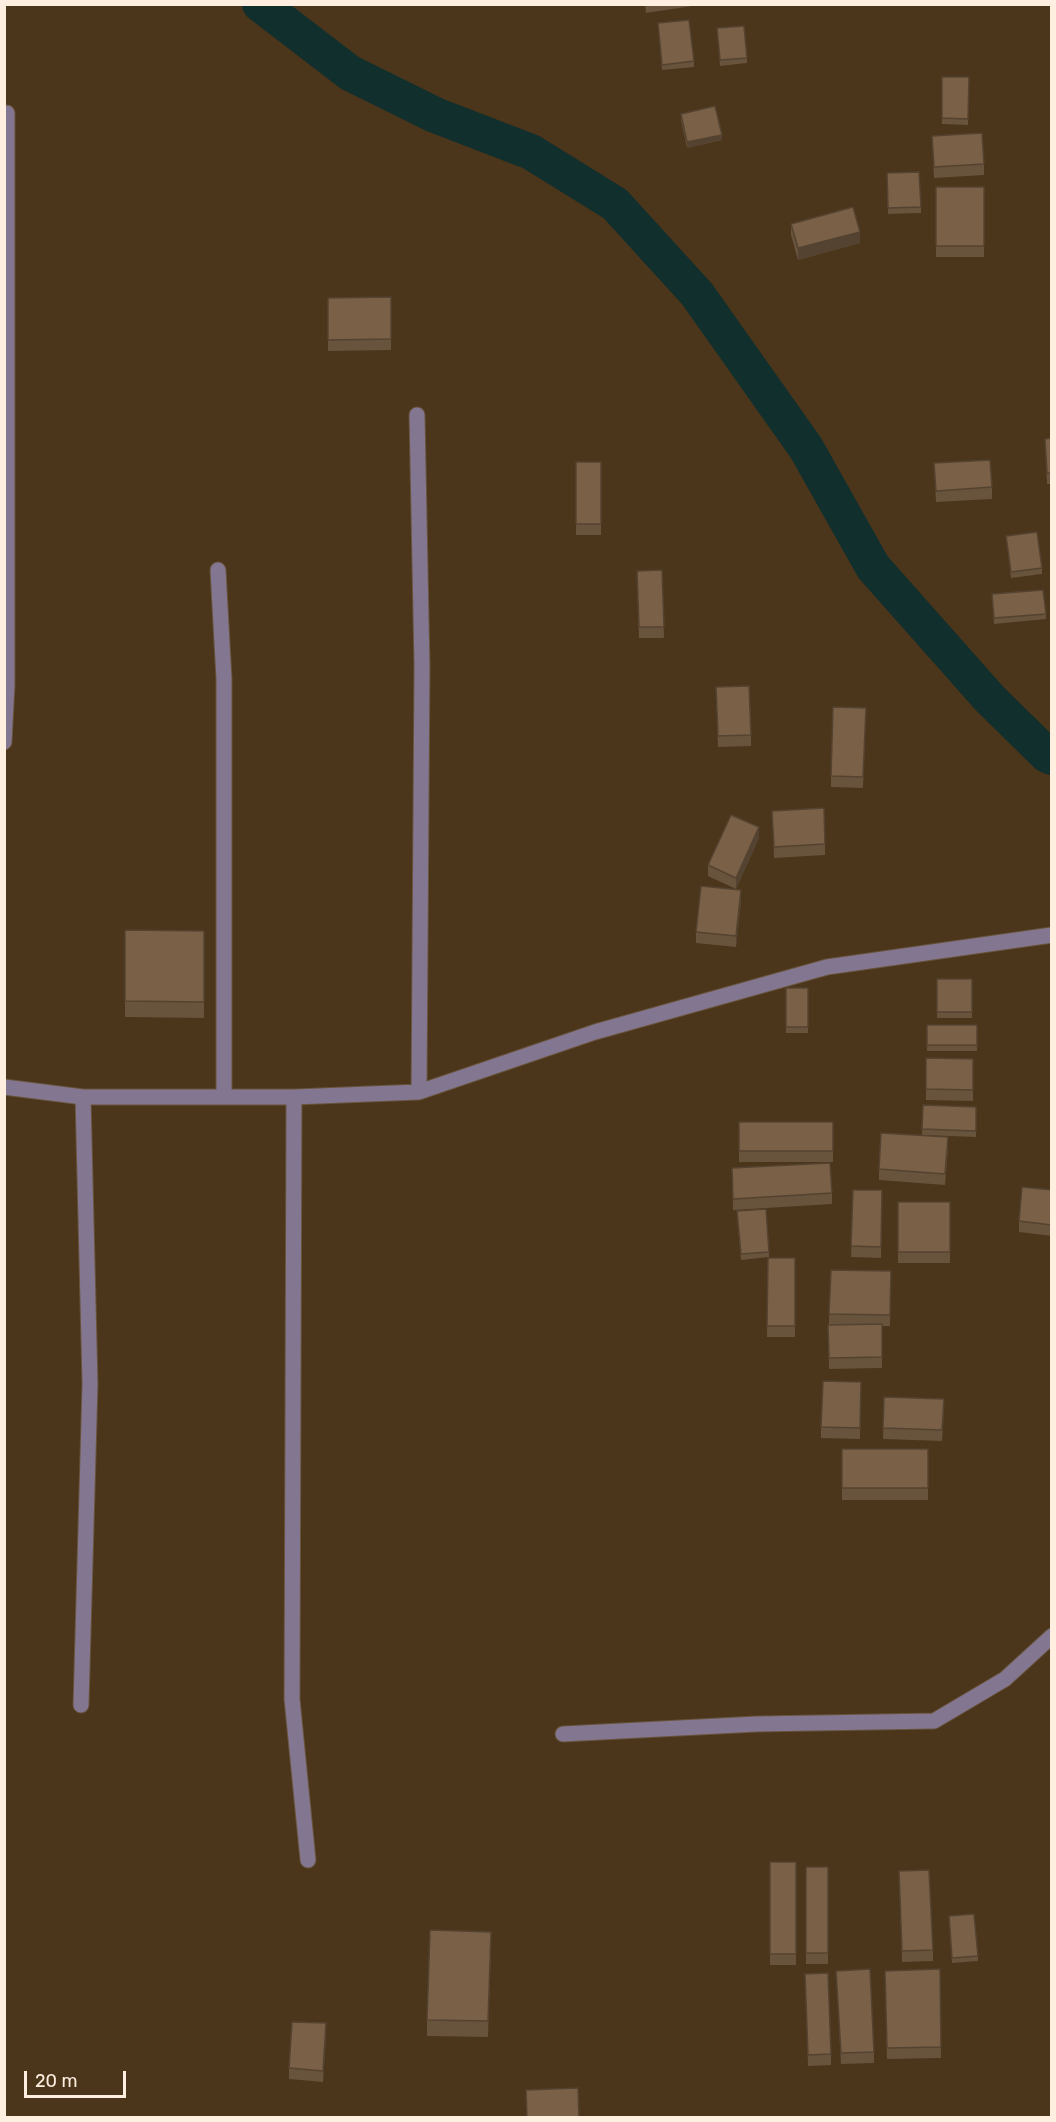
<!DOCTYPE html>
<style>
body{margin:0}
#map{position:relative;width:1056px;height:2122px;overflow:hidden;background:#4b351b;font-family:Rubik,sans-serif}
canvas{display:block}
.frame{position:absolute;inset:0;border:6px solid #feefe0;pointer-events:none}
.scale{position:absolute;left:24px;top:2071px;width:102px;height:27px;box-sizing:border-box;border:3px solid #feefe0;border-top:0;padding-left:8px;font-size:18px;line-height:21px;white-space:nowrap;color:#feefe0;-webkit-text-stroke:4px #4b351b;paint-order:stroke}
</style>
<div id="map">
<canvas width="1056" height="2122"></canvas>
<div class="frame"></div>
<div class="scale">20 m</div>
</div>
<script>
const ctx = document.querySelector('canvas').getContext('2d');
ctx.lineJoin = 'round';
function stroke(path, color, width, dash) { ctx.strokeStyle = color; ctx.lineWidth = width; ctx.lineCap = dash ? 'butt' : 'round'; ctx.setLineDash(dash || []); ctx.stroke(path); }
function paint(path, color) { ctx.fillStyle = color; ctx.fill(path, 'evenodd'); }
stroke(new Path2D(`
 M260,4L350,73L435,115L531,152L615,204L697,294L806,448L873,567L990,699L1047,755L1052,757`), '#112f2d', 36);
const minor = new Path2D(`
 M417,415L422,666L419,1092
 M218,570L224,679V1096
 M4,742L7,685V113
 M4,1087L83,1097H294L419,1092L595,1032L827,967L1052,935
 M294,1097L292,1699L308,1860
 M81,1705L90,1384L83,1097
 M563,1734L757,1724L934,1721L1005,1679L1052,1636`);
stroke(minor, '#68533b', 17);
stroke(minor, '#837690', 15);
paint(new Path2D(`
 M645,4H699V5L646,13Z
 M658,23L694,61V67L662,70Z
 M717,28L747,58V63L720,66Z
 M942,77H969L968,125L942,124Z
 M681,114L722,140L687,148L681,120Z
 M932,136L984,164V175L934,178Z
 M887,173L921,207V213L888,214Z
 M936,187H984V257H936Z
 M791,224L860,243L798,260L791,235Z
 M391,297V350L328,351V298Z
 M1052,438V484H1047L1045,439Z
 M576,462H601V535H576Z
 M934,463L992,487V499L936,502Z
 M1006,536L1042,568V574L1011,578Z
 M662,570L664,638H639L637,582Z
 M992,594L1046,614V619L994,624Z
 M716,687L751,735V746L718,747Z
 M866,708L863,788L831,787V776Z
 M772,811L825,844V855L774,858Z
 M759,838L736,889L708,876V865Z
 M741,901L736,947L696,943V932Z
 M125,930L204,931V1018L125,1017Z
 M937,979H972V1018H937Z
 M786,988H808V1033H786Z
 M927,1025H977V1051H927Z
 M926,1058L973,1059V1101L926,1100Z
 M923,1105L976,1107V1137L922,1135Z
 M739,1122H833V1162H739Z
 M948,1148L945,1185L879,1180V1169Z
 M732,1168L832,1193V1204L733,1210Z
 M853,1190H882L881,1258L851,1257Z
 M1052,1190V1236L1019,1232V1221Z
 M898,1202H950V1263H898Z
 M737,1217L769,1252V1257L741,1260Z
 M768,1258H795V1337H767Z
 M891,1271L890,1326H882V1368L829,1369L828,1325H829V1314Z
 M861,1382L860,1439L821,1438V1427Z
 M884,1397L944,1410L942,1441L883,1439Z
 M842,1449H928V1500H842Z
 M770,1862H796V1965H770Z
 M806,1867H828V1964H806Z
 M899,1871L933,1950V1961L902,1962Z
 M949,1916L978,1956V1961L952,1963Z
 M491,1948L488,2037L427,2036V2020Z
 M940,1969L941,2058L887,2059L885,1971Z
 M836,1971L874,2052V2063L841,2064Z
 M805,1974L831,2054V2065L808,2066Z
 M326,2035L323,2082L289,2079V2068Z`), '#68533c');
paint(new Path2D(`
 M722,135V140L687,148V142Z
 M860,232V243L798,260V248Z
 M759,827V838L736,889V878Z
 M741,890V901L736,947V936Z
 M326,2023V2035L323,2082V2071Z`), '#554331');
const building = new Path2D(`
 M689,20L694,61L662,65L658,23Z
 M744,26L747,58L720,60L717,28Z
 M942,77H969L968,119L942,118Z
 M715,106L722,135L687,142L681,114Z
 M982,133L984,164L934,167L932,136Z
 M919,172L921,207L888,208L887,173Z
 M936,187H984V246H936Z
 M853,207L860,232L798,248L791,224Z
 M391,297V339L328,340V298Z
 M1052,438V473H1047L1045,439Z
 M990,460L992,487L936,491L934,463Z
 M576,462H601V524H576Z
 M1037,532L1042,568L1011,572L1006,536Z
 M662,570L664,627H639L637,571Z
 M1043,590L1046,614L994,618L992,594Z
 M749,686L751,735L718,736L716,687Z
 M833,707L866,708L863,777L831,776Z
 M824,808L825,844L774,847L772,811Z
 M731,815L759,827L736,878L708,865Z
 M701,886L741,890L736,936L696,932Z
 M125,930L204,931V1002L125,1001Z
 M937,979H972V1012H937Z
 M786,988H808V1027H786Z
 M927,1025H977V1045H927Z
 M926,1058L973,1059V1090L926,1089Z
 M923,1105L976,1107V1131L922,1129Z
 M739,1122H833V1151H739Z
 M881,1133L948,1137L945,1174L879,1169Z
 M830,1163L832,1193L733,1199L732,1168Z
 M1022,1187L1052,1190V1225L1019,1221Z
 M853,1190H882L881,1247L851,1246Z
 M898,1202H950V1252H898Z
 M766,1209L769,1252L741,1254L737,1211Z
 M768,1258H795V1326H767Z
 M831,1270L891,1271L890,1315L829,1314Z
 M882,1324V1357L829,1358L828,1325Z
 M823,1381L861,1382L860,1428L821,1427Z
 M884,1397L944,1399L942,1430L883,1428Z
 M842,1449H928V1488H842Z
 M770,1862H796V1954H770Z
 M806,1867H828V1953H806Z
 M929,1870L933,1950L902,1951L899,1871Z
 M974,1914L978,1956L952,1958L949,1916Z
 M430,1930L491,1932L488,2021L427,2020Z
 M870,1969L874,2052L841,2053L836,1971Z
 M940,1969L941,2047L887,2048L885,1971Z
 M828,1973L831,2054L808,2055L805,1974Z
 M292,2022L326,2023L323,2071L289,2068Z
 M578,2088L579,2118H527L526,2090Z`);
paint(building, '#796046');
stroke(building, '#554331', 1.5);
</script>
